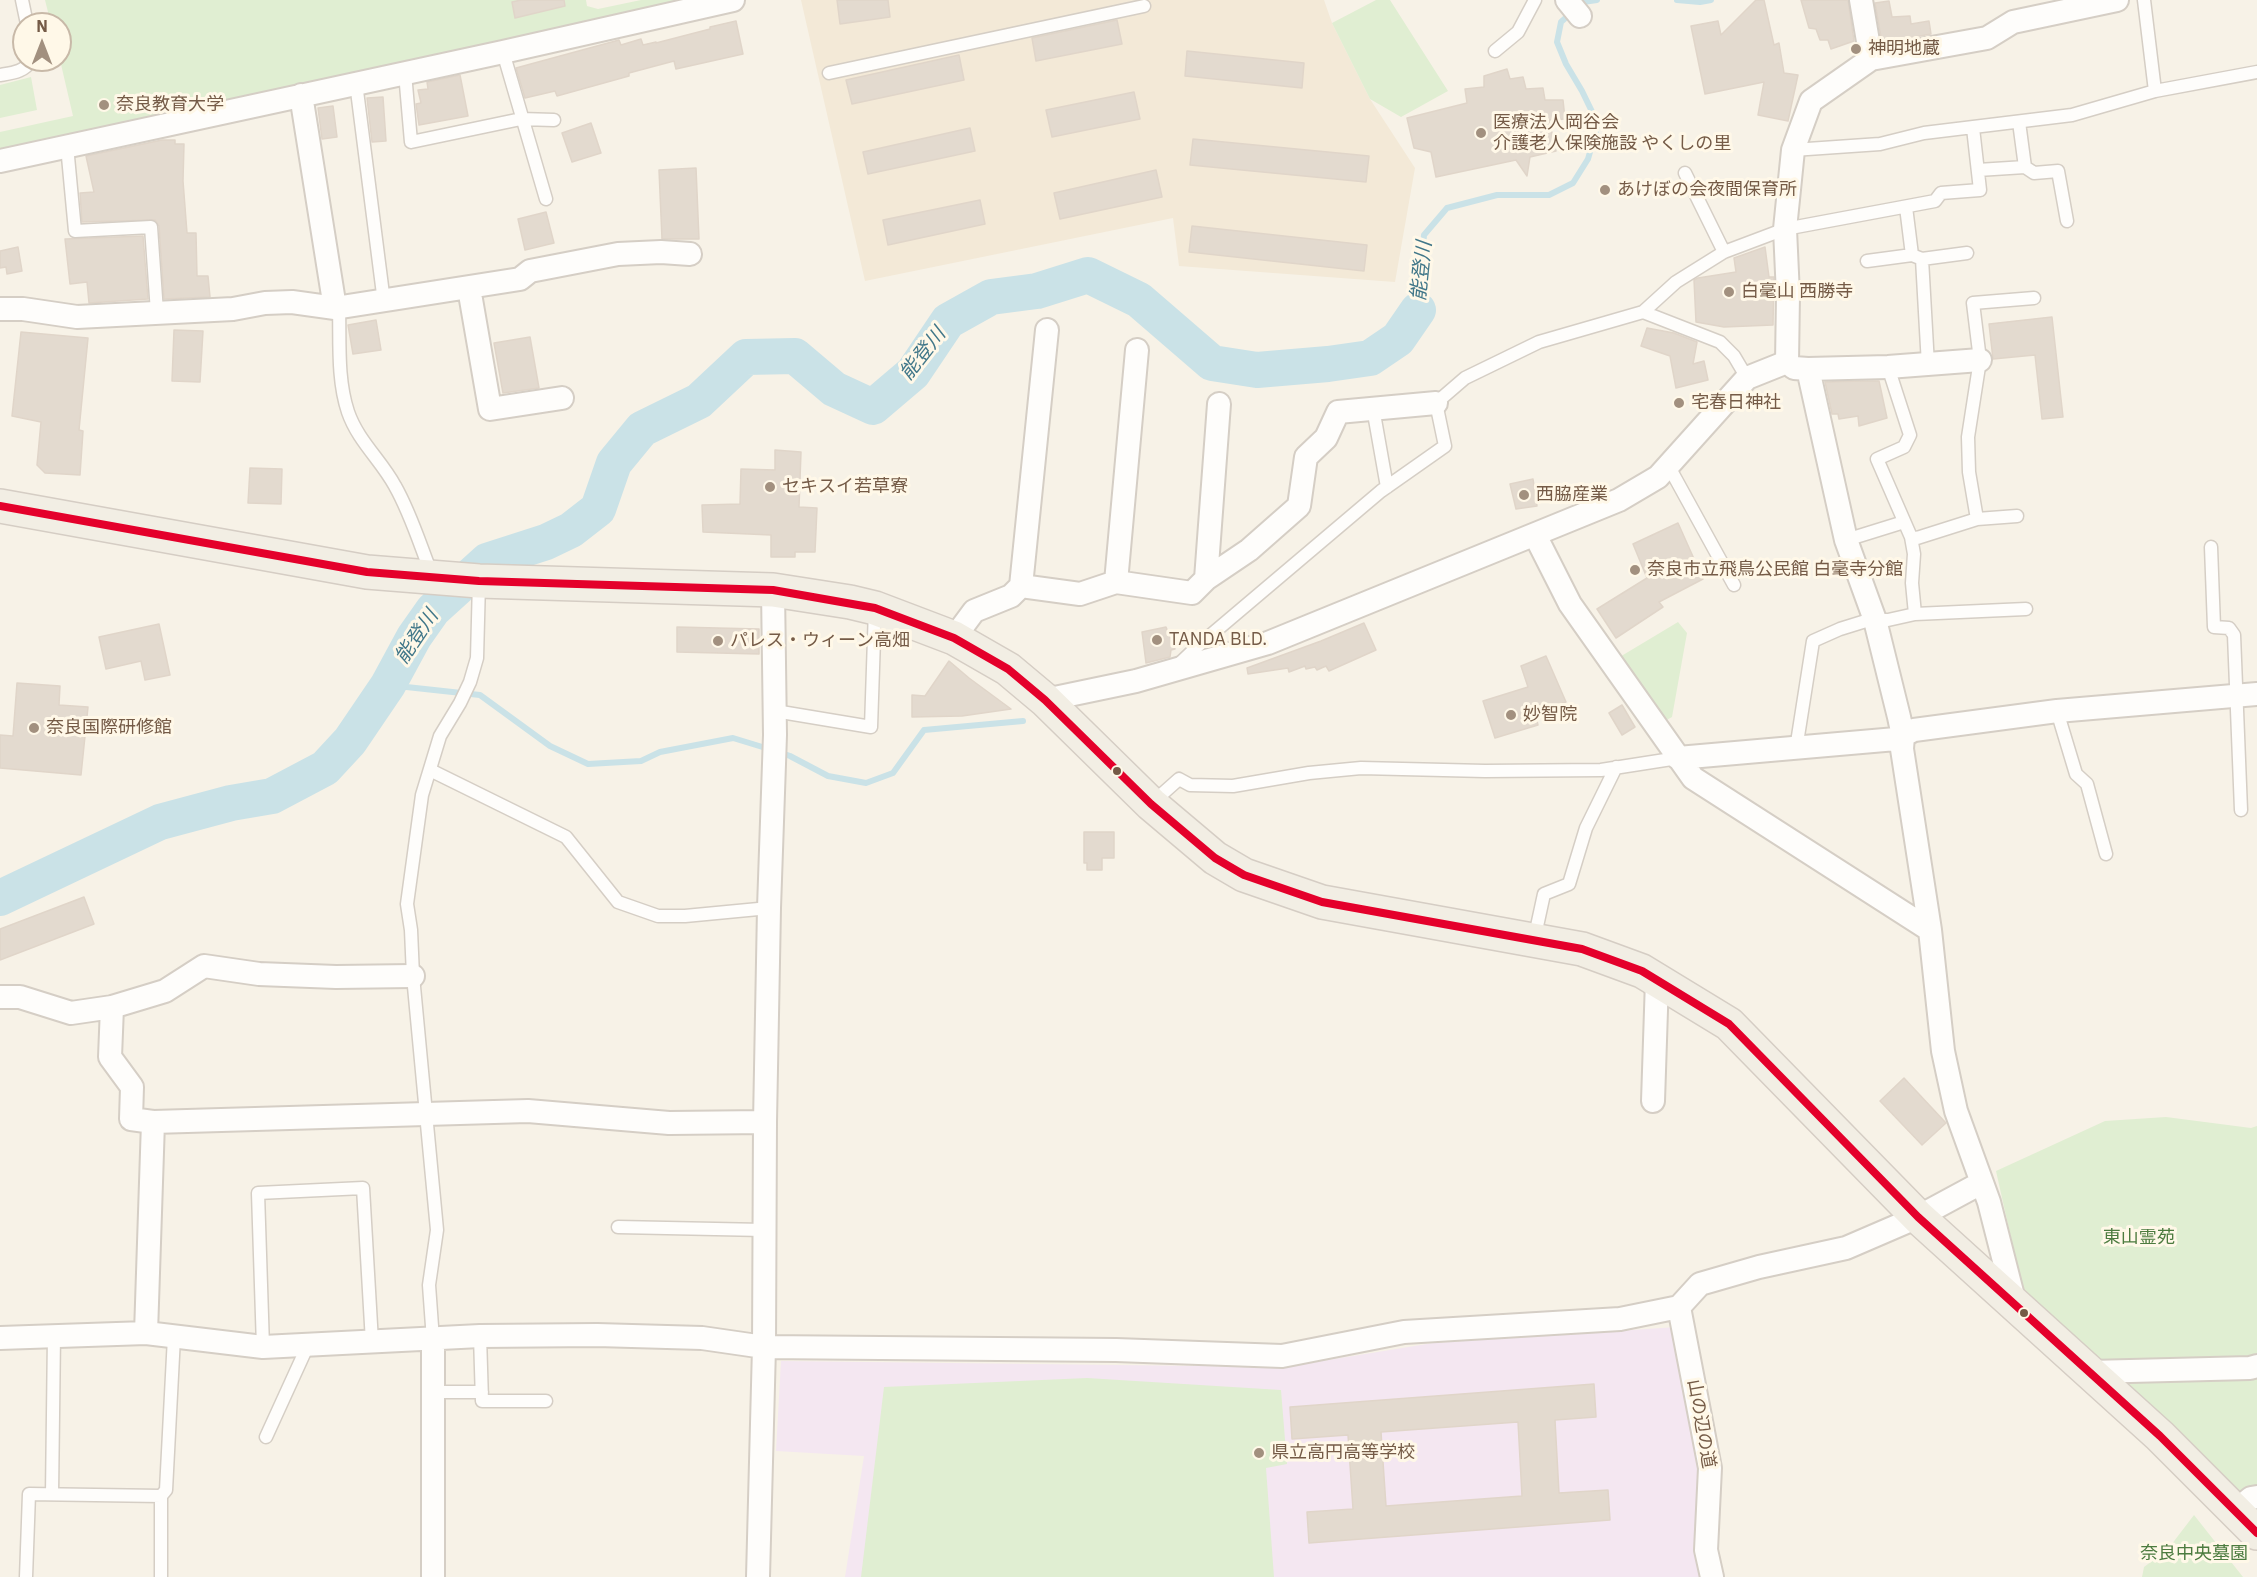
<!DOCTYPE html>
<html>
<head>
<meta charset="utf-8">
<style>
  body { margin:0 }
  #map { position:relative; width:2257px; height:1577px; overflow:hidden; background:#f7f2e7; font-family:"IBM Plex Sans",sans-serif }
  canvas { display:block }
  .north { position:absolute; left:12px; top:12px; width:60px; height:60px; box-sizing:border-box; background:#fff8e8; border:2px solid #c8b9a8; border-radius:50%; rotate:0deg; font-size:16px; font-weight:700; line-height:24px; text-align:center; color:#755b47 }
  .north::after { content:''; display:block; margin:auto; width:21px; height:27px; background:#a2907f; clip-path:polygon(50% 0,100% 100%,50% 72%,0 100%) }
</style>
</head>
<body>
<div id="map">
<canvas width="2257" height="1577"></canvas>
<div class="north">N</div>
</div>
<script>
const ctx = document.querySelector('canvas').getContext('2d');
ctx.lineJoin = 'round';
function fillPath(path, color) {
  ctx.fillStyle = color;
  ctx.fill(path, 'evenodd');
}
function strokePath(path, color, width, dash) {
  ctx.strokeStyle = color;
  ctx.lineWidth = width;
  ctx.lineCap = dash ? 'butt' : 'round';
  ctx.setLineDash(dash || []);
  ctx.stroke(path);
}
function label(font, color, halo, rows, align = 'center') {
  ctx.font = font + ' "IBM Plex Sans","Noto Sans JP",sans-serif';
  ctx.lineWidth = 6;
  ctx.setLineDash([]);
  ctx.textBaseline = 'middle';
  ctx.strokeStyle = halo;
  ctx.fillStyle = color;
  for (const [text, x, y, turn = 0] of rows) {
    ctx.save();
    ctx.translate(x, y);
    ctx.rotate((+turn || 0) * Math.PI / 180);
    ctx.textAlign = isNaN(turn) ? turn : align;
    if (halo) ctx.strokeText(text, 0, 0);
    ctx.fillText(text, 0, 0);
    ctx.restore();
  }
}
fillPath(new Path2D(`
  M801,0H1324L1332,23L1370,99L1415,168L1395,282L1179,266L1173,218L865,281Z`), '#f3e9d7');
fillPath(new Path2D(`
  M1677,1327L1704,1488L1706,1577H845L864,1456L776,1451L781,1361L1285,1367L1433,1343Z`), '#f4e7f1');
fillPath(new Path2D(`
  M45,0H586L587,6L598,9L641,0H698L0,150V132L73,116L60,60V24H51Z
  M1376,0H1390L1448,91L1401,117L1370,99L1332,23Z
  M31,77L37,110L0,118V85Z
  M1678,622L1687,633L1672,717L1663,722L1618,658Z
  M2166,1117L2251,1128L2257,1126V1489L2228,1493L2024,1296L1996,1171L2105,1121Z
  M1087,1378L1281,1390L1287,1464L1266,1468L1274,1577H861L884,1387Z
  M2194,1515L2243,1577H2142L2144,1567L2168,1549Z`), '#e0eed2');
strokePath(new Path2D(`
  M1677,0L1700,2L1711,0
  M1578,6L1583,2L1597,0
  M1418,310L1424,235L1447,208L1497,195H1549L1573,183L1588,159L1598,124L1582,91L1566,64L1557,42L1561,22L1571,13
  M388,685L480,695L550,746L588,764L641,761L660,752L733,738L769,749
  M779,752L790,756L828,776L866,783L893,773L924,730L1023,721`), '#cae2e7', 6);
strokePath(new Path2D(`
  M0,898L160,822L231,803L272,796L325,768L350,741L388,685L414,637L433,610L487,561L546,542L571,530L598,509L614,463L642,429L699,401L746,357L795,356L834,389L873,407L913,373L948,321L991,297L1037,291L1088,275L1139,300L1212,363L1257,370L1328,364L1370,358L1398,339L1418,310`), '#cae2e7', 36);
const building = new Path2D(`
  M521,0H564L565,6L515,18L512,2Z
  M837,0H888L890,17L840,24Z
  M1756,0H1764L1774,45L1779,43L1784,73L1798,75L1788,121L1758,115L1764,82L1705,94L1691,26L1718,21L1721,35Z
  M1801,0H1848L1854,41L1831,49L1828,40H1820L1816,29L1809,28Z
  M1889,1L1892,17L1910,16L1911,24L1929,21L1931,34L1882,43L1875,3Z
  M1117,20L1122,44L1036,61L1032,38Z
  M736,21L743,54L676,69L674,61L629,73V76L557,96L555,91L525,98L516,68L619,40L621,45L641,39L643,45L656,42V43L710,29V27Z
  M1187,51L1304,63L1302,88L1185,76Z
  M959,55L964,80L852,104L846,80Z
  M1507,69L1510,79L1523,77L1526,89L1543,88L1545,100H1563L1565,119L1549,120L1556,151L1530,157L1527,176L1516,160L1436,177L1431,152L1414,148L1407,118L1467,103L1465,89L1484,87V76Z
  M460,75L468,116L419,125L416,104L421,103L418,90L428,89L427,82Z
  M1134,92L1140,119L1052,137L1046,110Z
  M383,97L386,141L372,142L367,98Z
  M333,106L337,137L322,139L318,108Z
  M591,123L601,153L572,162L562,133Z
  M970,128L975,151L868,174L863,152Z
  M1193,139L1369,156L1366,182L1190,165Z
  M162,140H175V144H184L183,181L187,233H196L197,276H208L210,297L164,299L159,226L155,220L82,222L80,193L94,192L86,156Z
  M696,168L699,239H662L659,170Z
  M1156,170L1162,197L1060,219L1054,193Z
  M980,200L985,224L888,245L883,220Z
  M546,212L554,243L525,250L518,219Z
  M1192,226L1367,245L1364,271L1189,252Z
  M143,236L148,299L89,303L87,282L70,284L65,239Z
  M18,247L22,271L7,274L6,267L0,268V251Z
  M1765,247L1769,277H1774L1773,325L1724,327L1696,322L1694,280L1698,278L1736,272L1734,258Z
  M2052,317L2063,417L2042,419L2035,355L1993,359L1989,324Z
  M376,320L381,350L353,354L348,325Z
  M1647,328L1674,333L1697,342L1693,364L1704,361L1708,380L1676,388L1670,356L1641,346Z
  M174,330L203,331L200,382L172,381Z
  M21,332L88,338L79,430L83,431L80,475L45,473L37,465L41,422L12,416Z
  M530,337L539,388L503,393L494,343Z
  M1861,381H1879L1887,418L1859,426L1858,416L1839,419L1838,414H1832L1825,382Z
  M775,450L801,452L799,507L817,508L815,552H795V557H771V535L703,532L702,505L740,504L741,469L775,470Z
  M250,468L282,469L281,504L248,503Z
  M1533,479L1537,506L1516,509L1510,484Z
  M1678,523L1703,579L1659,602L1663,607L1616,638L1597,609L1647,578L1633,544Z
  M1364,623L1376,650L1329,671L1326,666L1317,670L1315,667L1306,669L1305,666L1289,672L1288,668L1248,674L1247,668L1321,641Z
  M159,624L170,675L145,680L141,661L106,669L99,637Z
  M677,627L759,629V654L677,652Z
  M1166,627L1175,649L1171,650L1170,657L1146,663L1142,632Z
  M1546,656L1566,702L1535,713L1538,725L1495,738L1483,701L1528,687L1521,666Z
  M949,661L969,678L1011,709L962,716L912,717V695L925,696Z
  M17,683L60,686L59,705L88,707L81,775L0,768V735L13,736Z
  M1622,705L1635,727L1622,735L1609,713Z
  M1084,832H1114V858H1102V870H1087V863H1084Z
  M84,897L94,924L0,960V929Z
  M1904,1078L1946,1123L1922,1145L1880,1101Z
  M1594,1384L1596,1417L1555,1420L1559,1493L1608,1490L1610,1520L1309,1543L1307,1512L1353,1509L1348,1435L1292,1439L1290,1407ZM1518,1422L1522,1496L1386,1506L1381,1432Z`);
fillPath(building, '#e3dacf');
strokePath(building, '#e0d5c9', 1.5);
const service = new Path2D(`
  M22,0L27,24
  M2144,0L2155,91
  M1495,51L1518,32L1535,0
  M503,52L546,199
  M405,73L411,142L521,119L554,120
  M829,73L1144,6
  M0,75C12,73 25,72 31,60
  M356,83L384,302
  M2019,122L2025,167
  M67,146L75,231L151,227L157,312
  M1793,150L1880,144L1924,133L2072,115L2155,91L2257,72
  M1978,170L2025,167L2034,173L2058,171L2067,221
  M1685,173L1724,252
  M1906,207L1912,255L1922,259L1928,365
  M1922,259L1967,253
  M1867,261L1912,255
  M339,307C340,342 337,379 348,412C358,441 381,460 395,486C411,514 420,545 432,575
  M1643,312L1720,342L1734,356L1747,378
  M1888,367L1910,435L1904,447L1877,459L1911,537L1914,554L1912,583L1915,614
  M1373,408L1387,487
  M1668,465L1734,585
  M1977,519L1969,472L1968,437L1980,360L1973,303L2034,298
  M1911,537L1917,538L1977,519L2017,516
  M1846,540L1904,522
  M2211,547L2214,627L2229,628L2234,635L2241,810
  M1179,664L1199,645L1381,491L1445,446L1436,403L1465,378L1539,342L1643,312L1676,282L1724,252L1785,229L1935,201L1941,193L1980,190L1973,128
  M775,711L871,727L875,609
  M2057,711L2076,774L2087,784L2106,854
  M1796,749L1813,641L1840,629L1869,620H1888L1915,614L2026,609
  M430,770L566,837L618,902L658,916H685L769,908
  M1152,803L1179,779L1190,785L1233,786L1309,773L1361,768L1485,771L1601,770L1678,758
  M1534,940L1544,894L1569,884L1586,828L1616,767
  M618,1227L764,1230
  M480,1336L482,1401H546
  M433,1340L429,1285L437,1230L413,976L411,930L407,904L422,795L440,736L460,703L470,682L477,658L479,582
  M263,1347L258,1193L363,1188L372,1342
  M433,1392H482
  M266,1437L308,1345
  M52,1494L54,1335
  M26,1577L29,1494L161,1496
  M161,1577V1496L166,1490L174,1337`);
const minor = new Path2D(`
  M1567,0L1580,16
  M1861,0L1871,59L1811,101L1793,150L1785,229L1788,295L1787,362L1794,368L1808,369L1888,367L1980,360
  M1871,59L1987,38L2013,22L2117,0
  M301,95L335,308
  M0,161L503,52L733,0
  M469,288L490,409L562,398
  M0,309H23L77,317L233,309L265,303L292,302L335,308L520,279L530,271L618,254L661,252L690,254
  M1808,369L1846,540L1875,620L1899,717L1903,736L1902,749L1930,930L1943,1051L1956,1111L1989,1202L2015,1304
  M1535,535L1570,604L1693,778L1930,930
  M1206,579L1249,550L1299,506L1306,457L1326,438L1338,412L1436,403
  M1116,582L1192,593L1206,579L1219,404
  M1021,586L1080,594L1116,582L1137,350
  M954,638L974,611L1011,596L1021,586L1047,330
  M1045,700L1136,681L1268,643L1619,500L1658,477L1747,378L1787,362
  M1678,758L1896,739L1914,730L2057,711L2257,694
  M0,997H20L71,1013L112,1007L165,991L204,966L259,974L336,977L413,976
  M112,1007L110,1057L132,1087L131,1119L153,1122L528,1111L669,1123L765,1122
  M1653,1101L1657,980
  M1679,1307L1710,1468L1706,1550L1712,1577
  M146,1333L153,1122
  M0,1338L146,1333L263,1347L480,1336L597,1335L702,1338L764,1347L1116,1350L1282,1356L1404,1332L1620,1319L1679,1307L1700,1284L1759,1267L1846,1248L1918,1217L1981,1183
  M433,1340V1577
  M2090,1372L2250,1368L2257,1366
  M2235,1511L2251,1498L2257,1497
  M758,1577L764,1347L765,1122L769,908L775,735L773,590`);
const primary = new Path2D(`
  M0,506L367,572L479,581L773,590L850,602L875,608L954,638L1008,669L1045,700L1151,804L1215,858L1244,875L1322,902L1582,949L1642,971L1729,1024L1918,1217L2160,1436L2257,1533`);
strokePath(service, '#d5cec5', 15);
strokePath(minor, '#d5cec5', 26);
strokePath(primary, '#d5cdc4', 36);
strokePath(service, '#fefdfb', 12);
strokePath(minor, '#fefdfb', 22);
strokePath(primary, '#f2eee4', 33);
strokePath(new Path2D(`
  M0,506L367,572L479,581L773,590L875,608L954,638L1008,669L1045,700L1151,804L1215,858L1244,875L1322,902L1582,949L1642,971L1729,1024L1918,1217L2160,1436L2257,1533`), '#e4002b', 8);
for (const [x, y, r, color] of [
  [1856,49,6,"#a2907f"],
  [104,105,6,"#a2907f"],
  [1481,133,6,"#a2907f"],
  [1605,190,6,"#a2907f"],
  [1729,292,6,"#a2907f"],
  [1679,403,6,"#a2907f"],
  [770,487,6,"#a2907f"],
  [1524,495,6,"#a2907f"],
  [1635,570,6,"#a2907f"],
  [1157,640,6,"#a2907f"],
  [718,641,6,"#a2907f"],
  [1511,715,6,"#a2907f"],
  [34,728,6,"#a2907f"],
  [1117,771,5,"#755b47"],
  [2024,1313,5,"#755b47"],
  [1259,1453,6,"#a2907f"]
]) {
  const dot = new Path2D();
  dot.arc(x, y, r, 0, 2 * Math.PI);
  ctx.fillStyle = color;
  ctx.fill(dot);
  strokePath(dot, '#fff8e8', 2);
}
label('18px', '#755b47', '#fff8e8', [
  ["神明地蔵",1868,49],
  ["奈良教育大学",116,105],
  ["医療法人岡谷会",1493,123],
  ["介護老人保険施設 やくしの里",1493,144],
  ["あけぼの会夜間保育所",1617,190],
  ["白毫山 西勝寺",1741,292],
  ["宅春日神社",1691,403],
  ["セキスイ若草寮",782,487],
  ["西脇産業",1536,495],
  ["奈良市立飛鳥公民館 白毫寺分館",1647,570],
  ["TANDA BLD.",1169,640],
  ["パレス・ウィーン高畑",730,641],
  ["妙智院",1523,715],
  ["奈良国際研修館",46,728],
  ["県立高円高等学校",1271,1453]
], 'left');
label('18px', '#4c7b3f', '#fff8e8', [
  ["東山霊苑",2139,1238],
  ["奈良中央墓園",2194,1554]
]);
label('18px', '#755b47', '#fff8e8', [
  ["山の辺の道",1701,1424,80]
]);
label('italic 20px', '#417789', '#fff8e8', [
  ["能登川",1422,271,-84],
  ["能登川",923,354,-52],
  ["能登川",417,637,-56]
]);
</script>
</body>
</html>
